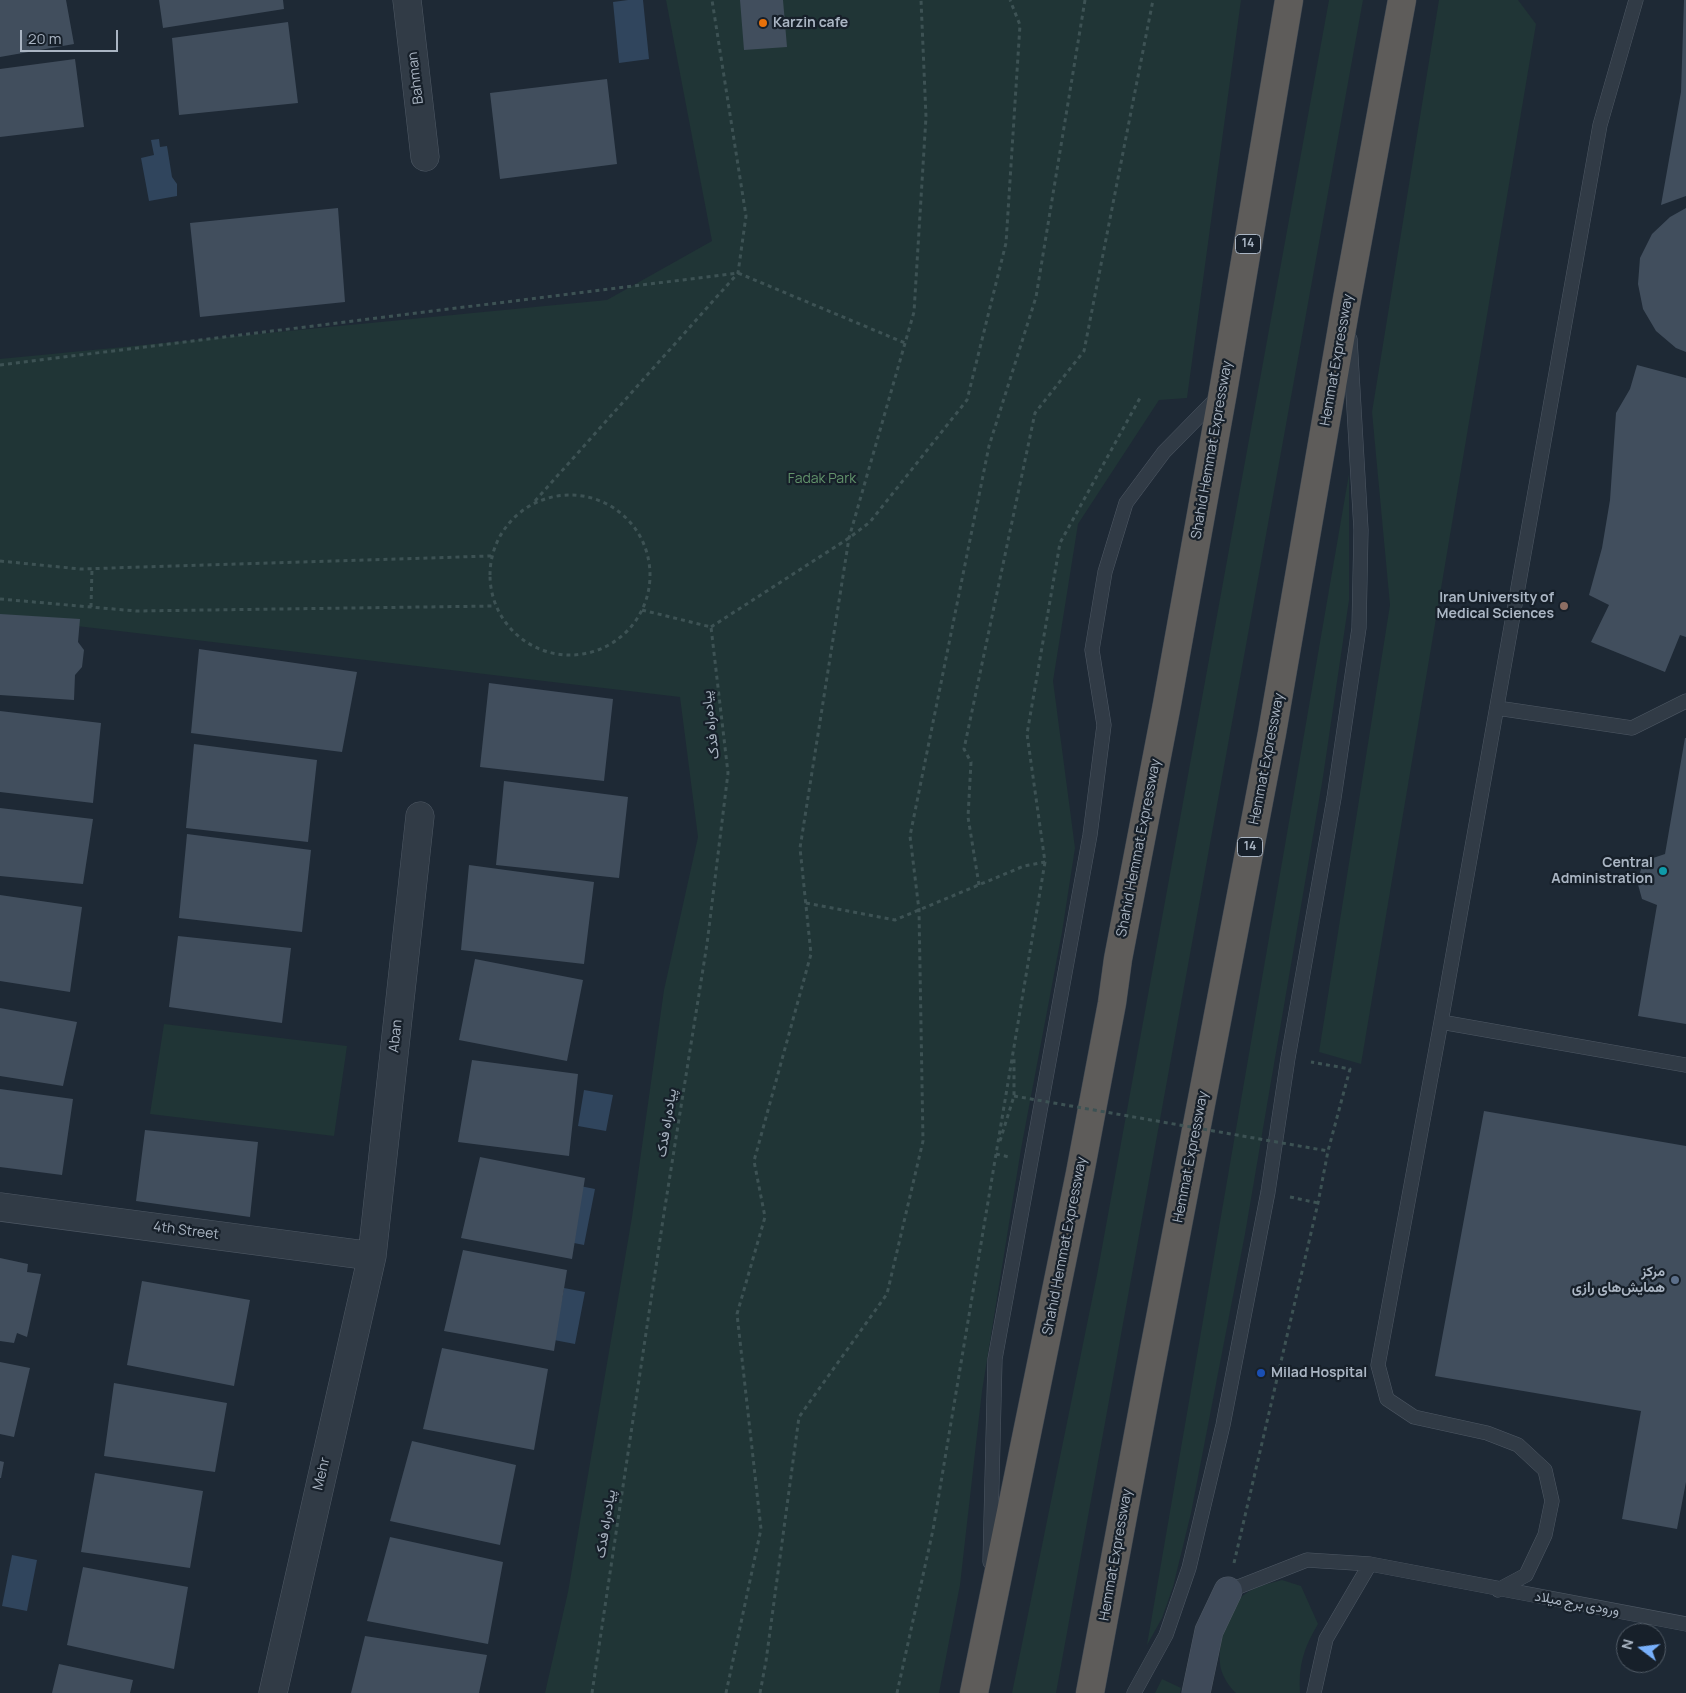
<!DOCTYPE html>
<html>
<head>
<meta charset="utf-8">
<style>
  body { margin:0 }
  #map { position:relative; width:1686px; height:1693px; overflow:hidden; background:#1e2935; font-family:Manrope,sans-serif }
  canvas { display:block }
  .north { position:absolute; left:1616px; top:1623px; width:50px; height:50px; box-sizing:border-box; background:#17202a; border:1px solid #525c67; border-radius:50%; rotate:285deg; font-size:14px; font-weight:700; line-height:20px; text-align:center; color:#aab5c3 }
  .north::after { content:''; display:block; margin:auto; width:18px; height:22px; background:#78b0fb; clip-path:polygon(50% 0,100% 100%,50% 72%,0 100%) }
  .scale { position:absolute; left:20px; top:30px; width:98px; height:22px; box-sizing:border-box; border:2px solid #aab5c3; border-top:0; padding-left:6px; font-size:15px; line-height:18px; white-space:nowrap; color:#aab5c3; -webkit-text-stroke:4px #17202a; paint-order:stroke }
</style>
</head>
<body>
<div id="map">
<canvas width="1686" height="1693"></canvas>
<div class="north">N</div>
<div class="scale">20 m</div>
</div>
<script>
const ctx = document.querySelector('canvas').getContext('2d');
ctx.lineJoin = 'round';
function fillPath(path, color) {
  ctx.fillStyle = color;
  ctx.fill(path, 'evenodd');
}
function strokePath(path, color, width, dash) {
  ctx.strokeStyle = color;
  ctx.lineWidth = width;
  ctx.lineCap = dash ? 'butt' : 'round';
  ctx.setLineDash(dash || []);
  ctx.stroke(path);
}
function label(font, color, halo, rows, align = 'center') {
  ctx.font = font + ' Manrope,Vazirmatn,sans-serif';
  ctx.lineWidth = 4.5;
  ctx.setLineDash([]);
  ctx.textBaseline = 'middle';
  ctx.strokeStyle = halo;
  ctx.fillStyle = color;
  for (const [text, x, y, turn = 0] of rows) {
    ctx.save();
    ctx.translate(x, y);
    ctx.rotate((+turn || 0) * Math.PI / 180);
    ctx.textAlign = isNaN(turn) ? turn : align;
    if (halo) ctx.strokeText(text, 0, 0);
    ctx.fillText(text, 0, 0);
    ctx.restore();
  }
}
fillPath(new Path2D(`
  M666,0H1241L1187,398L1159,400L1078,524L1053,681L1075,848L1062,932L1021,1149L982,1391L960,1585L939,1693H545L568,1592L632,1217L664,990L698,837L680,697L0,617V359L607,300L712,241Z
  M1329,0H1363L1056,1693H1012L1097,1275Z
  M1439,0H1518L1536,24L1361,1064L1319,1052L1390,605L1372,412Z
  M1349,474V600L1323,777L1245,1234L1191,1513L1173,1587L1162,1618L1147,1645Z
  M164,1024L347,1046L334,1136L150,1114Z
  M1282,1580L1301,1586L1318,1624C1304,1647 1298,1666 1300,1693H1236C1229,1687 1220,1673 1220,1663C1218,1645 1227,1611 1240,1598C1252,1587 1267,1584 1282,1580Z
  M1162,1679L1181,1688L1180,1693H1155Z`), '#203536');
fillPath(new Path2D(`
  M628,0H643L649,59L619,63L613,2Z
  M159,139L160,147L167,146L172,177L177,184V196L149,201L141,158L154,155L151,140Z
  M584,1090L613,1095L606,1131L578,1126Z
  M570,1184L595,1189L584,1245L559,1240Z
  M564,1288L585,1292L575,1344L554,1340Z
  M12,1555L37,1560L27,1611L2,1606Z`), '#30455d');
fillPath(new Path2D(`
  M0,0H66L74,44L0,57Z
  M159,0H283L284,9L163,28Z
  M740,0H783L787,47L744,50Z
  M1684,0H1686V196L1661,205L1681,92Z
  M288,22L298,103L179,115L172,38Z
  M75,59L84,127L0,137V69Z
  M607,79L617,164L500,179L490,93Z
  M338,208L345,302L200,317L190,223Z
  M1686,208V352L1676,348L1656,331L1643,309L1638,284L1640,258L1652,234L1670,217Z
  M1637,365L1686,378V637L1680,635L1665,672L1591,642L1609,605L1589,595L1602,548L1610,500L1616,413L1630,389Z
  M0,614L80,619L78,642L84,650L82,667L75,675L74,700L0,695Z
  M199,649L357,672L342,752L191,733Z
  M489,683L613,699L604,781L480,767Z
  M0,711L101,723L93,803L0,792Z
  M1685,738H1686V1024L1638,1016L1657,905L1642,899L1637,881L1644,861L1665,854Z
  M194,744L317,760L308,842L186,828Z
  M504,781L628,797L619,878L496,865Z
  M0,808L93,819L83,884L0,876Z
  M187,834L311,850L302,932L179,918Z
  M469,865L594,882L584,964L461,950Z
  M0,895L82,907L70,992L0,981Z
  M178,936L291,948L282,1023L169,1007Z
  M475,959L583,980L567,1061L459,1040Z
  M0,1008L77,1022L63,1086L0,1076Z
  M472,1060L578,1074L569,1156L458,1142Z
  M0,1089L73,1099L62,1175L0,1167Z
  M1484,1111L1686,1146V1482L1677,1529L1622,1519L1641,1411L1435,1376Z
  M145,1130L258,1142L250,1217L136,1201Z
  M480,1157L585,1178L572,1259L461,1238Z
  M463,1250L567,1270L554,1351L444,1331Z
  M0,1258L28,1264L27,1272L41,1274L27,1337L17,1333L14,1343L0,1341Z
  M142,1281L250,1300L234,1386L127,1365Z
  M442,1348L548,1369L534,1450L423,1429Z
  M0,1362L30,1368L14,1437L0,1434Z
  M114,1383L227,1403L215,1472L104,1456Z
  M412,1441L516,1465L500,1545L390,1521Z
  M0,1461L4,1462L1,1478H0Z
  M95,1473L203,1491L190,1568L81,1552Z
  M390,1537L503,1562L488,1644L367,1621Z
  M83,1567L188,1587L174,1669L67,1645Z
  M365,1636L487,1655L479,1693H351Z
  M59,1664L133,1680L130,1693H52Z`), '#414e5d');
const service = new Path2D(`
  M1497,708L1632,728L1686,701
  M1441,1022L1686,1065
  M990,1562L995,1359L1090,835L1104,725L1092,650L1105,572L1126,503L1164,452L1219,396
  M1498,1590L1526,1575L1545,1535L1552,1501L1545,1470L1518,1445L1487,1433L1414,1417L1387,1399L1378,1365L1441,1022L1600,125L1636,0
  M1228,1591L1307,1560L1370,1564L1686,1624
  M1134,1693L1166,1635L1189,1568L1223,1425L1268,1192L1288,1058L1334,798L1359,628L1361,530L1350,339
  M1314,1693L1326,1639L1370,1564`);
const minor = new Path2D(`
  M407,0L425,157
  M0,1207L372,1256
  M273,1693L372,1256L420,816`);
const secondary = new Path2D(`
  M1196,1693L1209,1631L1228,1591`);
const trunk = new Path2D(`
  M974,1693L1080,1173L1112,1003L1118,959L1167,704L1223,392L1289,0
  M1090,1693L1149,1376L1272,733L1347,299L1402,0`);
strokePath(service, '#4e5864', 15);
strokePath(minor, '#4e5864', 29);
strokePath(secondary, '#4e5864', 29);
strokePath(trunk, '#3c4550', 29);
strokePath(new Path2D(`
  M0,365L738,273L905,343
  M490 575a80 80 0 1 1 160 0a80 80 0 1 1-160 0Z
  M535,501L738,273L746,216L712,0
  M0,561L80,569L491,556
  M0,599L136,611L495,606
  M91,607L92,568
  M711,627L849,538L870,522L967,400L1006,243L1020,25L1010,0
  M979,885L968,817L971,762L964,749L1035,413L1084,351L1153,0
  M806,903L895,920L1024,866L1045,862L1027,734L1060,543L1141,396
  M1000,1141L1014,1096V1059
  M996,1154L1009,1157
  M1290,1197L1318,1203
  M1234,1563L1318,1203L1328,1151L1350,1069L1311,1062
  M592,1693L664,1213L707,944L728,773L711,627L642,610
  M726,1693L761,1529L737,1314L765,1217L754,1161L811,954L800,848L849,538L914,312L926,117L921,0
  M760,1693L766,1661L799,1417L887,1294L923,1141L919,910L910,836L989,446L1036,297L1085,0
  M897,1693L933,1530L1045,862`), '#3d5254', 3, [4, 4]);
strokePath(service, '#313b46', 14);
strokePath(minor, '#313b46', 28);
strokePath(secondary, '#3f4a59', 28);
strokePath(trunk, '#5e5c5a', 28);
strokePath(new Path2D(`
  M1014,1096L1328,1151`), '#3d5254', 3, [4, 4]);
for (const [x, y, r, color] of [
  [763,23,5,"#e8710a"],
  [1564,606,5,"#8d6e63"],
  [1663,871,5,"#0f9aa8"],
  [1675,1280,5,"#5c6f8a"],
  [1261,1373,5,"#1a4fb4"]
]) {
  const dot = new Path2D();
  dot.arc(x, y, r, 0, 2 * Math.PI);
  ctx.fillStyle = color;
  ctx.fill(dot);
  strokePath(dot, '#17202a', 2);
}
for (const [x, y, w] of [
  [1248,244,25],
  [1250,847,25]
]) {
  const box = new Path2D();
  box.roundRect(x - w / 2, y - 9.5, w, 19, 4);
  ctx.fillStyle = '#17202a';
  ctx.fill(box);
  strokePath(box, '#aab5c3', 1);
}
label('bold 12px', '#aab5c3', null, [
  ["14",1248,244],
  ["14",1250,847]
]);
label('bold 14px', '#aab5c3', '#17202a', [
  ["Karzin cafe",773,23,"left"],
  ["Iran University of",1554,598],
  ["Medical Sciences",1554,614],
  ["Central",1653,863],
  ["Administration",1653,879],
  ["مرکز",1665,1272],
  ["همایش‌های رازی",1665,1288],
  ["Milad Hospital",1271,1373,"left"]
], 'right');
label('14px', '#aab5c3', '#17202a', [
  ["Bahman",416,78,-97],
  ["Hemmat Expressway",1337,360,-80],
  ["Shahid Hemmat Expressway",1212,450,-80],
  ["پیاده‌راه فدک",711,725,-97],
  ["Hemmat Expressway",1267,759,-79],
  ["Shahid Hemmat Expressway",1139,848,-79],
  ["Aban",396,1036,-84],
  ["پیاده‌راه فدک",667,1123,-81],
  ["Hemmat Expressway",1191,1157,-79],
  ["4th Street",186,1231,7],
  ["Shahid Hemmat Expressway",1065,1246,-79],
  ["Mehr",322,1474,-77],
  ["پیاده‌راه فدک",606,1524,-81],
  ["Hemmat Expressway",1116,1555,-80],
  ["ورودی برج میلاد",1577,1604,10]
]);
label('14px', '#62936b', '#17202a', [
  ["Fadak Park",822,479]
]);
</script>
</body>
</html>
